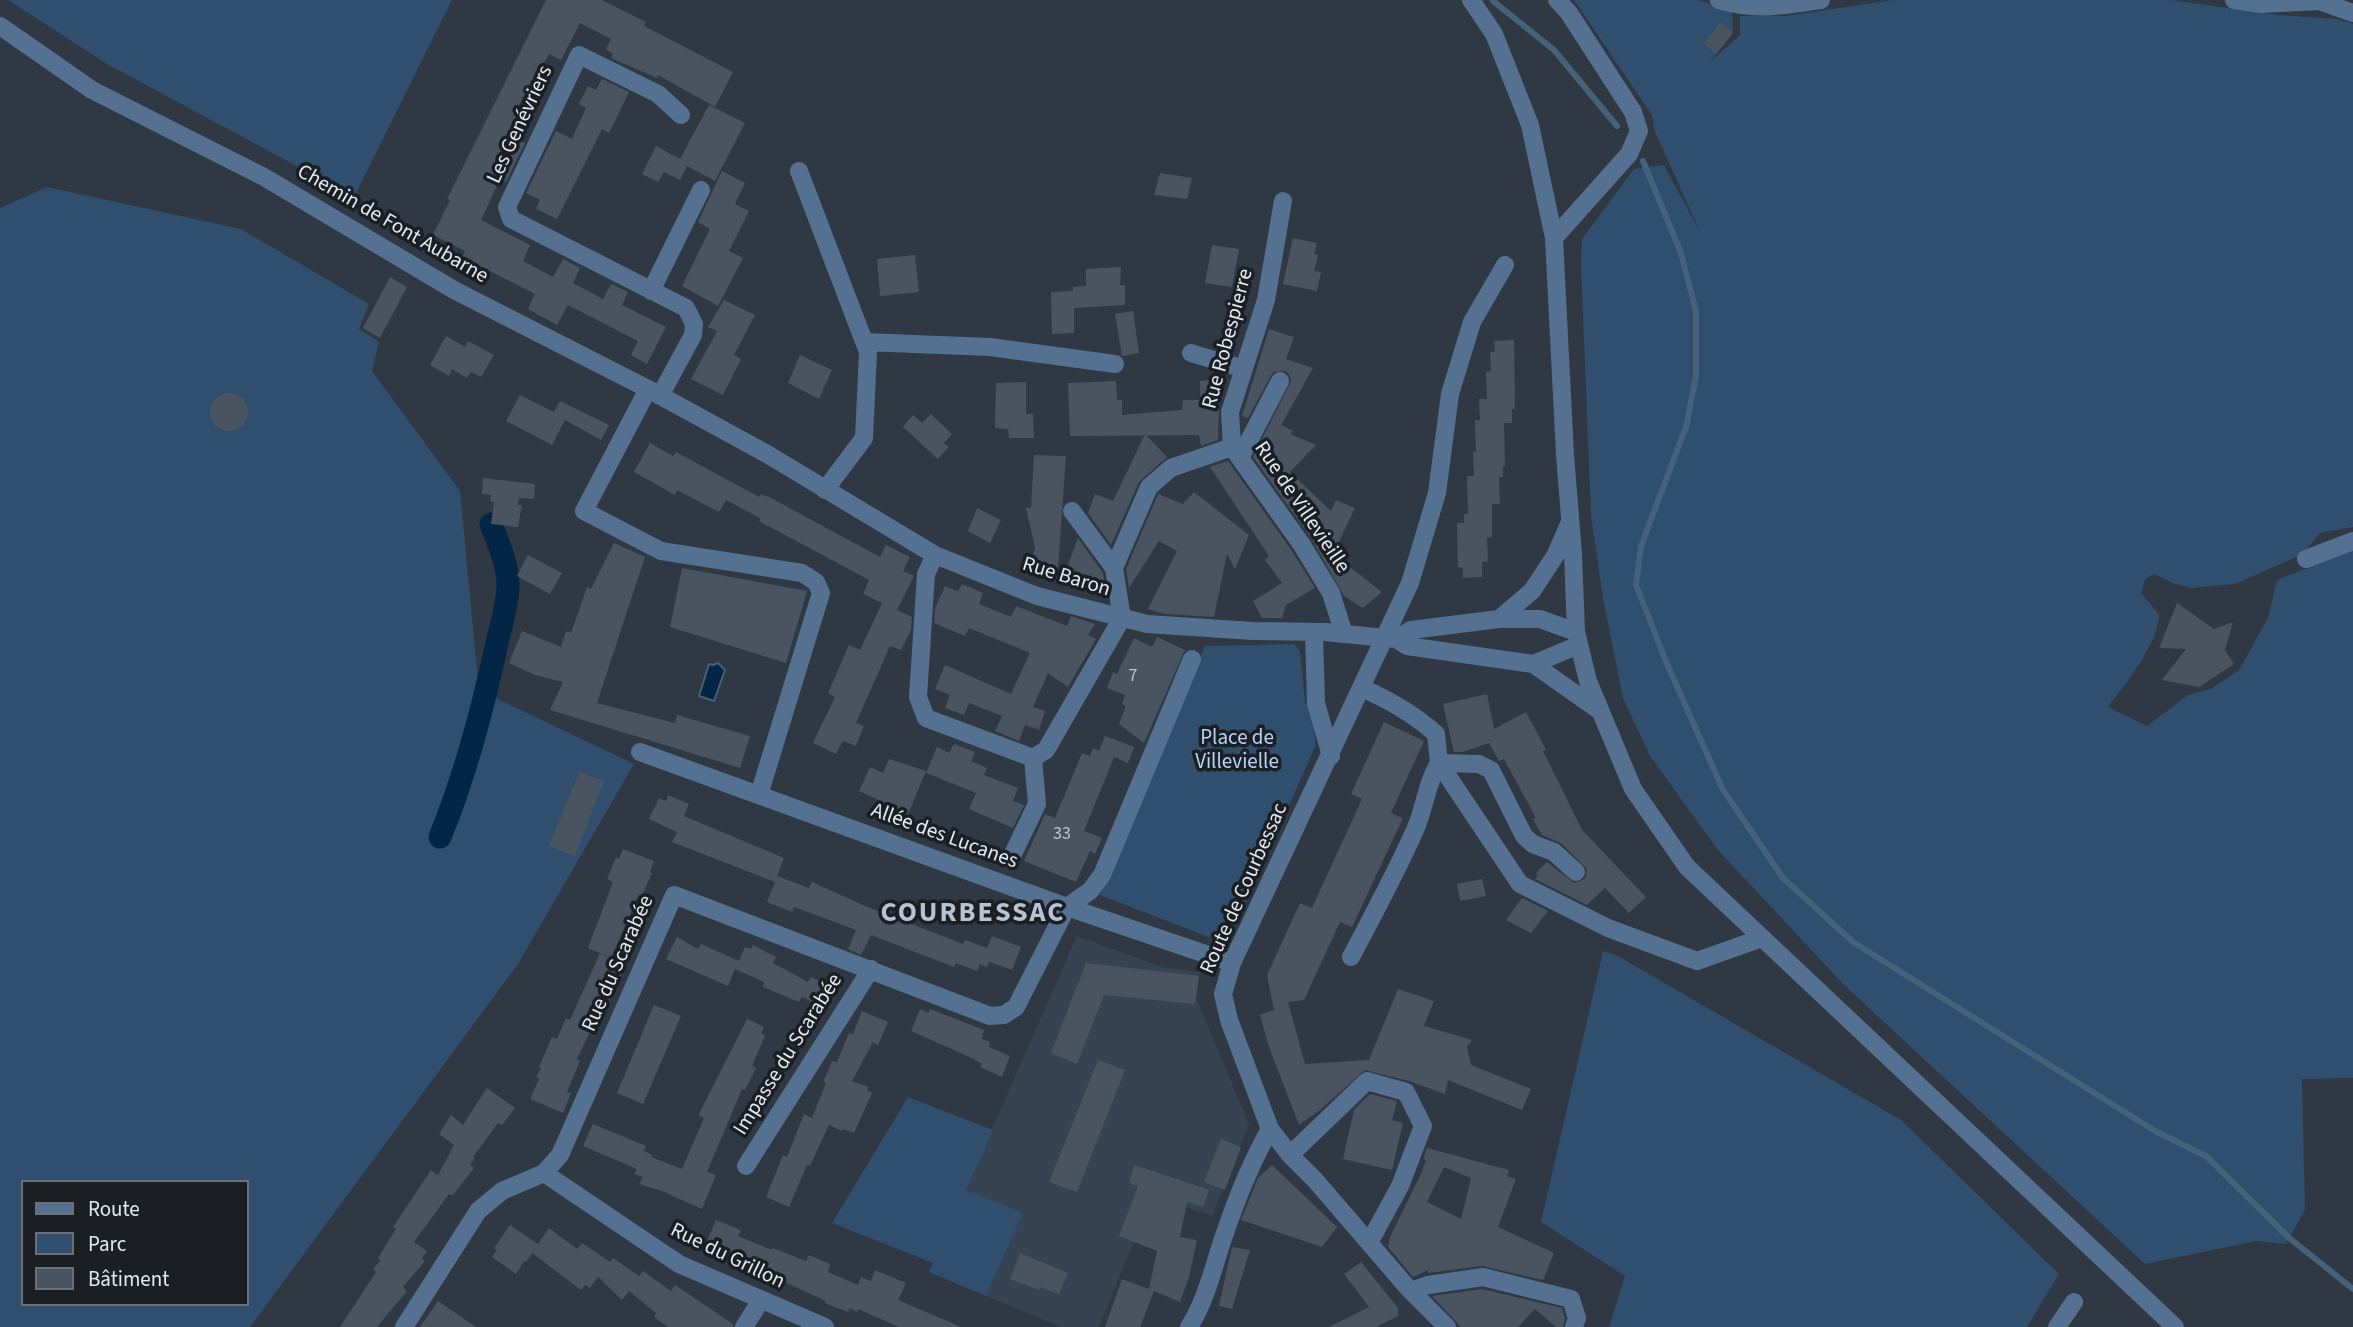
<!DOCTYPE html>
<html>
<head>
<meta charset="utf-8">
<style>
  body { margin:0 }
  #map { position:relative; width:2353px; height:1327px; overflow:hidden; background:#2f3843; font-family:"Source Sans 3",sans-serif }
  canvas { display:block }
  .legend { position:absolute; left:21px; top:1180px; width:228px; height:126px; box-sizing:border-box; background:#1b1f24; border:2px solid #6b7076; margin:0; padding:9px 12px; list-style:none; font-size:21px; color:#e4eaf1 }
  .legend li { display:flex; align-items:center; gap:14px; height:35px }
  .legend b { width:35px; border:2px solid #6b7076 }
</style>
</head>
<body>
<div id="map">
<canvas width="2353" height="1327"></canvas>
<ul class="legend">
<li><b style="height:9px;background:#557191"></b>Route</li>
<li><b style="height:19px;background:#304e6e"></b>Parc</li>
<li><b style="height:19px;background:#4a5460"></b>Bâtiment</li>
</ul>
</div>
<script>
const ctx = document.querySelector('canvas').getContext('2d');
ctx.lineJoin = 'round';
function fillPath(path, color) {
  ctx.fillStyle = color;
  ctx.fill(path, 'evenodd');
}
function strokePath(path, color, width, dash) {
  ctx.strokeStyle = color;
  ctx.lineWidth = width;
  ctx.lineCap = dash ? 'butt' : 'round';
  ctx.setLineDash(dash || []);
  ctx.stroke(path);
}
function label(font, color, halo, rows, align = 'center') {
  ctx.font = font + ' "Source Sans 3",sans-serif';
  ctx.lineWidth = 7;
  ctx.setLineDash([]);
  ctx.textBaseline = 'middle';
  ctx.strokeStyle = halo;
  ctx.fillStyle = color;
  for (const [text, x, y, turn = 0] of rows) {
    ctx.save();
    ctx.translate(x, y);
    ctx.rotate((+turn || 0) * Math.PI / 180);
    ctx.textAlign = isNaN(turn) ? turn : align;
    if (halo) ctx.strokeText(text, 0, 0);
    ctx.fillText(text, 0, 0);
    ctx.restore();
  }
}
fillPath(new Path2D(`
  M1077,936L1162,967L1200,972L1196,998L1249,1124L1212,1216L1152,1196L1099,1327H1061L929,1272Z`), '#354353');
fillPath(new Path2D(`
  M8,0H452L354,197L107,64Z
  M1574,0H1698L1732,10L1733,33L1710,62L1740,35V16H1785L1893,0H2171L2278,15L2338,19L2353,24V527L2320,533L2303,554L2235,584L2192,588L2175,584L2154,574L2145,579L2141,593L2159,614C2159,643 2126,683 2108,707L2147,726L2188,695L2211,689L2239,670L2268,618L2277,580L2353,550V1078L2302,1079L2305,1210L2286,1244L2256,1241L2145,1264L1844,985L1717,849L1650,756L1623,698L1603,598L1591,515L1581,264L1582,239L1634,169L1664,165L1701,234L1655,132L1652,115Z
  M47,187L241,229L369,304L359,329L379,342L372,371L460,491L479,690L634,764L518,964L250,1327H0V208ZM23,1182H247V1304H23Z
  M1294,644L1300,651L1305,703L1311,705L1316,745L1232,933L1225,938L1216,940L1100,895L1205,646Z
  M1603,951L1616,955L1901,1120L2059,1274L2027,1327H1609L1625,1276L1541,1222Z
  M908,1097L993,1130L966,1190L1023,1213L986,1296L929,1272L933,1263L832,1223Z`), '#304e6e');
const water = new Path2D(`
  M718,663L725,670L714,701L699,696L709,664L713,665Z`);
fillPath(water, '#032647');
strokePath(water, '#46617a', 2);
strokePath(new Path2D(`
  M1493,1L1554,50L1617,126
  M1643,161L1681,253L1696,311V376L1686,427L1641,546L1636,585L1667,664L1723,790L1783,878L1853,942L2155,1131L2206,1156L2288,1237L2353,1289`), '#46617a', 6);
strokePath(new Path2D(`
  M440,837C465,776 483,708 497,643C501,625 508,604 508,585C508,564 498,543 491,524`), '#032647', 23);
fillPath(new Path2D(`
  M546,0H602L646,22L644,26L733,72L715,107L658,75L657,78L611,58L613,54L606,49L611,39L580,23L561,60L549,54L535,81L532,79L514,115L517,117L508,135L525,143L506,182L500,179L481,220L530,245L523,261L553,277L563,259L580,268L573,283L603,299L611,284L628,292L622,305L666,327L647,364L631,355L638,341L568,305L557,325L528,309L535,294L462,257L465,251L433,235L450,200L447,199Z
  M1720,22L1733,33L1716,54L1704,43Z
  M602,79L629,92L609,133L602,129L557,219L536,209L540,200L526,193L556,131L572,139L586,108L579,104L588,86L596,90Z
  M709,105L745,123L715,181L687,166L680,180L664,172L658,182L642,174L656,146L680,159Z
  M722,171L745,183L735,204L749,211L729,251L743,258L718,306L682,286L710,229L698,222Z
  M1160,173L1192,178L1187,199L1154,195Z
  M1293,238L1317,243L1314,254L1318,255L1314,271L1321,272L1317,291L1283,284Z
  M1212,245L1239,249L1232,287L1205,283Z
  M915,255L919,292L880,296L877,259Z
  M1121,267L1120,285H1125V305L1074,308V333L1052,334L1051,292L1073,291V287L1086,286V269Z
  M390,277L407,287L380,338L363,328Z
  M724,300L755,315L734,355L741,359L723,395L691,379L717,331L708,327Z
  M1133,311L1139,353L1122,356L1115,314Z
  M1269,329L1294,337L1286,359L1313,368L1281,425L1293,431L1290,434L1316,445L1290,472L1331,511L1336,500L1355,508L1333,554L1382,592L1363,608L1344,596L1311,538L1253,457L1291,381L1289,374L1285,371L1273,372L1248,418L1242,416Z
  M446,336L465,347L468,341L494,355L481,377L471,372L467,378L452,369L449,376L430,365Z
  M1514,340L1515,409H1512V423H1504L1505,466H1503V477H1499L1500,504H1492V537L1487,538L1488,561L1482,562V577L1463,578V568L1458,567L1457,523H1464V514H1468L1467,476H1474L1473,451L1476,452L1475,420H1480L1479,399H1487L1486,372L1491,371L1490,352H1495L1494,341Z
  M800,355L832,370L819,399L788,383Z
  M1220,379L1218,440L1201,446L1199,435L1070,436L1068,383L1116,381L1117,400H1122V415L1182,410L1183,400H1200V381Z
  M1026,382V414H1033L1034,438H1009L1008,429L995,428L996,383Z
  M210 412a19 19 0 1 1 38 0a19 19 0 1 1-38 0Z
  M520,395L554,412L560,401L609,425L601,440L565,420L552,445L506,421Z
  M931,414L952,434L944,443L949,447L938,459L903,427L913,415L922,423Z
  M1145,434L1167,457L1139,482L1111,545L1088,513L1095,494L1113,501Z
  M650,443L673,456L676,452L759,497L761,494L771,498L880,557L886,545L910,557L903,571L914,576L897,610L912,617L911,630L901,650L890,646L856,723L864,726L856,746L843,741L836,754L813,743L835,697L828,693L849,645L860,650L882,603L863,594L869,580L759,521L760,518L726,500L719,512L677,490L675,495L634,472Z
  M1034,455L1066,456L1057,582L1026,573L1035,548L1026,508H1031Z
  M1228,461L1292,551L1315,588L1286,605L1282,618H1262L1253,601L1282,583L1265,560L1269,556L1210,467Z
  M483,478L535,484L534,499L519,498L518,505H522L518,527L491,524L494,502L490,501L491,495L482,494Z
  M1194,492L1249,535L1235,569L1227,554L1214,617L1165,614L1148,609L1177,551L1159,541L1129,588L1126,569L1158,494L1183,504Z
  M977,508L1001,520L990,543L968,531Z
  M1078,538L1103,573L1107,597L1061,584Z
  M614,543L645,557L597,703L675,723L677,715L750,736L740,768L550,710L563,682L535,675L509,663L522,631L561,647L566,631L571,633L587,587L591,589Z
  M528,555L562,573L550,594L517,576Z
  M682,568L807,591L786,663L670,627Z
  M962,584L983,593L979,604L1011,617L1016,606L1067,626L1071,616L1095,624L1088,635L1096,639L1068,687L1048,673L1033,707L1045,711L1039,730L1025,725L1019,741L995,731L1002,716L969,703L964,715L945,708L950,695L935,689L945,665L1011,694L1030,653L969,628L965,636L934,623L935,608L945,586L958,591Z
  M2177,603L2214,629L2233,622L2225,650L2234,664L2199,687L2162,680L2186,649L2159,648Z
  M1157,637L1185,650L1144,743L1119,724L1126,706L1122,704L1125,695L1107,688L1113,672L1117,674L1134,638L1152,647Z
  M1487,694L1494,729L1526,712L1546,750L1543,751L1582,830L1646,897L1629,913L1605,888L1587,905L1535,879L1538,875L1536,873L1547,862L1574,883L1585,879L1587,869L1561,843L1542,835L1533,819L1536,818L1504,759L1499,761L1489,743L1462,752H1454L1443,704Z
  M1384,722L1424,741L1391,813L1403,818L1352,927L1340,922L1304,1000L1288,1002L1305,1064L1369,1060L1398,989L1434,1001L1424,1026L1472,1040L1467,1047L1471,1065L1531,1089L1522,1110L1448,1080L1445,1094L1409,1081L1365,1070L1320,1110L1299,1125L1269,1047L1260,1015L1274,1010L1267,975L1300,903L1312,908L1362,799L1351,794Z
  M1105,736L1134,747L1128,763L1114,757L1084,831L1102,838L1095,854L1090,851L1076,882L1024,861L1045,814L1055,818L1082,753L1090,756L1093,748L1099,751Z
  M954,744L975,752L971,761L987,768L984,775L1018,788L1013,801L1024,805L1013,828L969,809L976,793L926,773L937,747L949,753Z
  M889,759L926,771L906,819L880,809L883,802L859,791L870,767L883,773Z
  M579,772L604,781L575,856L549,846Z
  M668,795L689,804L684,816L784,858L776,879L777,876L809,888L812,882L865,906L963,944L965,940L987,948L992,936L1021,947L1012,970L989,962L987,967L980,964L977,971L956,963L954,967L871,935L861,955L848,949L856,930L794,907L792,912L767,902L775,882L672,842L677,832L649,819L659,798L666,801Z
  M623,849L654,861L650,872L652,873L642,896L639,894L611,958L588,948L613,882L607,879L616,857L619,859Z
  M1482,879L1486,896L1460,901L1457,884Z
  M1522,898L1548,911L1531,933L1506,920Z
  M677,937L698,949L701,944L739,961L738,963L745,947L751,949L753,945L776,957L773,963L808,982L811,977L835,988L826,1008L802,997L799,1002L763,987L764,982L735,969L728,986L666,959Z
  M600,953L620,961L618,967L624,969L609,1002L605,1000L577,1059L580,1061L567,1092L571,1093L563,1113L530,1099L539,1079L536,1077L541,1068L539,1067L552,1037L557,1039L566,1018L570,1020Z
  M1086,963L1199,976L1195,1004L1104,995L1077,1064L1051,1053Z
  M654,1005L681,1016L643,1104L617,1093Z
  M920,1009L928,1013L930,1009L984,1030L982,1039L990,1042L989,1047L1010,1056L1002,1077L980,1067L982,1064L974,1059L911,1031Z
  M862,1011L888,1022L878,1045L873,1042L852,1081L868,1087L867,1090L872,1093L854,1133L843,1129L842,1131L829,1125L810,1166L807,1165L789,1207L766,1197L783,1155L787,1157L804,1114L812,1118L826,1083L823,1082L828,1071L832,1061L837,1062L849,1033L853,1034Z
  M747,1019L764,1027L761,1033L765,1036L752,1066L756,1068L745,1090L742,1089L707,1172L716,1175L702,1209L662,1191L639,1184L643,1177L634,1174L637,1169L583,1146L593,1124L646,1146L644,1151L652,1155L651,1157L682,1169L704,1118L699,1116L701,1110Z
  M1098,1060L1125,1070L1077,1192L1049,1182Z
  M487,1088L515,1108L502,1125L498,1123L473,1157L475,1158L470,1165L474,1168L453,1195L449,1194L414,1242L427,1251L422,1258L425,1261L403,1287L407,1291L377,1327H340L376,1272L373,1269L381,1260L378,1258L396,1229L393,1227L431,1170L438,1175L454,1145L439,1134L451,1115L463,1125Z
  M1370,1094L1397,1101L1392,1120L1403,1123L1392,1170L1343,1159L1354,1110Z
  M1221,1139L1241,1147L1225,1190L1204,1182Z
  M1427,1148L1509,1170L1507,1176L1516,1179L1498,1227L1554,1253L1543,1280L1482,1266L1428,1273V1270L1413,1277L1388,1247L1390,1237L1420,1176L1426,1160L1423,1159ZM1444,1167L1471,1178L1461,1219L1427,1202Z
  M1134,1165L1209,1190L1203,1207L1187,1202L1180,1237L1197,1240L1189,1277L1180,1302L1154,1291L1140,1327H1105L1122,1279L1149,1289L1157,1251L1119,1236L1138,1186L1129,1183Z
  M1272,1165L1337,1227L1322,1247L1241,1220L1258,1178Z
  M716,1220L741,1230L738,1236L772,1250L773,1248L806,1261L809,1255L830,1264L828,1272L858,1285L861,1277L871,1281L875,1270L906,1283L898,1300L961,1327H899L858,1309L857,1312L850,1308L848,1312L825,1303L826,1301L729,1257L731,1254L706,1243Z
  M510,1225L538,1244L549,1228L577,1249L582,1243L610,1262L613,1258L639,1276L643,1271L671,1291L675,1285L733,1324V1327H668L654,1317L656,1313L629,1291L622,1300L598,1277L590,1288L585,1285L581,1290L532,1253L536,1248L526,1262L524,1261L516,1274L492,1257L497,1250L494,1248Z
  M1232,1247L1250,1250L1232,1309L1219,1306Z
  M1020,1253L1068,1273L1059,1294L1040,1287L1039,1290L1010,1279Z
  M1361,1262L1398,1308V1316L1376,1327H1329L1369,1307L1344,1274Z
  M1482,1289L1562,1308L1565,1318L1563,1327H1556L1535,1309L1518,1327H1461L1432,1296Z
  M438,1301L476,1327H420Z`), '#4a5460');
strokePath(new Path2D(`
  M1471,0L1494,34L1530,125L1554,238L1565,455L1573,554L1576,632L1588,681L1633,789L1687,867L2175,1327
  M1719,0C1756,11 1783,6 1821,0
  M2234,0L2261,4L2319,1L2353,13
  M0,26L92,90L264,177L454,290L648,389L767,454L935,555L1037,596L1147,624L1253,631L1325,632L1396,639L1407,646L1533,664L1600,711
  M799,171L868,352L864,438L825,490
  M1283,201L1266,300L1230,412L1232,447L1302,545L1331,593L1344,634
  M1554,238L1629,154L1639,131L1633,112L1569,13L1557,0
  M651,291L701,190
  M864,342L990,347L1115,364
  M1191,353L1244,369
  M648,389L584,511L661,551L802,573L816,582L821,593L759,795
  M660,396L693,335L694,324L686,308L511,219L507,207L579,55L658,94L681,115
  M1240,458L1280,381
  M1072,511L1114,568
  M935,555L926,574L918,697L926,718L1033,758L1046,750L1122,618L1114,568L1149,487L1171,468L1232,447
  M2306,559L2353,541
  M1499,619L1532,591L1555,556L1569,524
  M1314,632L1316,703L1331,756
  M1396,639L1411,630L1499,619H1540L1576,632
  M1533,664L1579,645
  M1362,688C1389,700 1414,714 1436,734L1439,763L1520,884L1608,928L1697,961L1762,938
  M640,752L1067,907L1232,963
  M1010,860L1037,804L1033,758
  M1351,957C1373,915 1396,873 1415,830C1425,808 1426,784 1439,763L1479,764L1491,770L1524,836L1533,844L1554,852L1576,872
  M1290,1155L1367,1081L1406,1092L1423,1126L1400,1186L1369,1243
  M746,1166L871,969
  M544,1173L679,1264L825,1327
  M1411,1291L1428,1285L1483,1277L1571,1299L1577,1318L1574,1327
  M404,1327L478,1211L502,1191L544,1173L560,1155L674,895L990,1016L1004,1015L1016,1007L1067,907L1090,891L1102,875L1192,659
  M744,1327L761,1300
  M1189,1327C1208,1297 1214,1263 1226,1230C1238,1195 1252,1161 1270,1129
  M1447,1327L1408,1288L1315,1180L1290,1155L1270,1129L1229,1020L1223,994L1232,963L1410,583L1437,493L1450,394L1472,322L1505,265
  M2057,1327L2074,1302`), '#557191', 18);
label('18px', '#bec4cd', null, [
  ["7",1133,677],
  ["33",1062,835]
]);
label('21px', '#e4eaf1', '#1b1f24', [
  ["Les Genévriers",521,125,-65],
  ["Chemin de Font Aubarne",392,225,30],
  ["Rue Robespierre",1229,339,-75],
  ["Rue de Villevieille",1301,508,56],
  ["Rue Baron",1066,578,17],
  ["Allée des Lucanes",944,837,20],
  ["Route de Courbessac",1245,889,-66],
  ["Rue du Scarabée",619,964,-66],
  ["Impasse du Scarabée",789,1055,-58],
  ["Rue du Grillon",727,1257,26]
]);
label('21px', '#b4d4f9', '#1b1f24', [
  ["Place de",1237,739],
  ["Villevielle",1237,763]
]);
ctx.letterSpacing = '2px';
label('bold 28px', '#b7c3d1', '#1b1f24', [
  ["COURBESSAC",973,915]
]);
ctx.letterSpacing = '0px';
</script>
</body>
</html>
